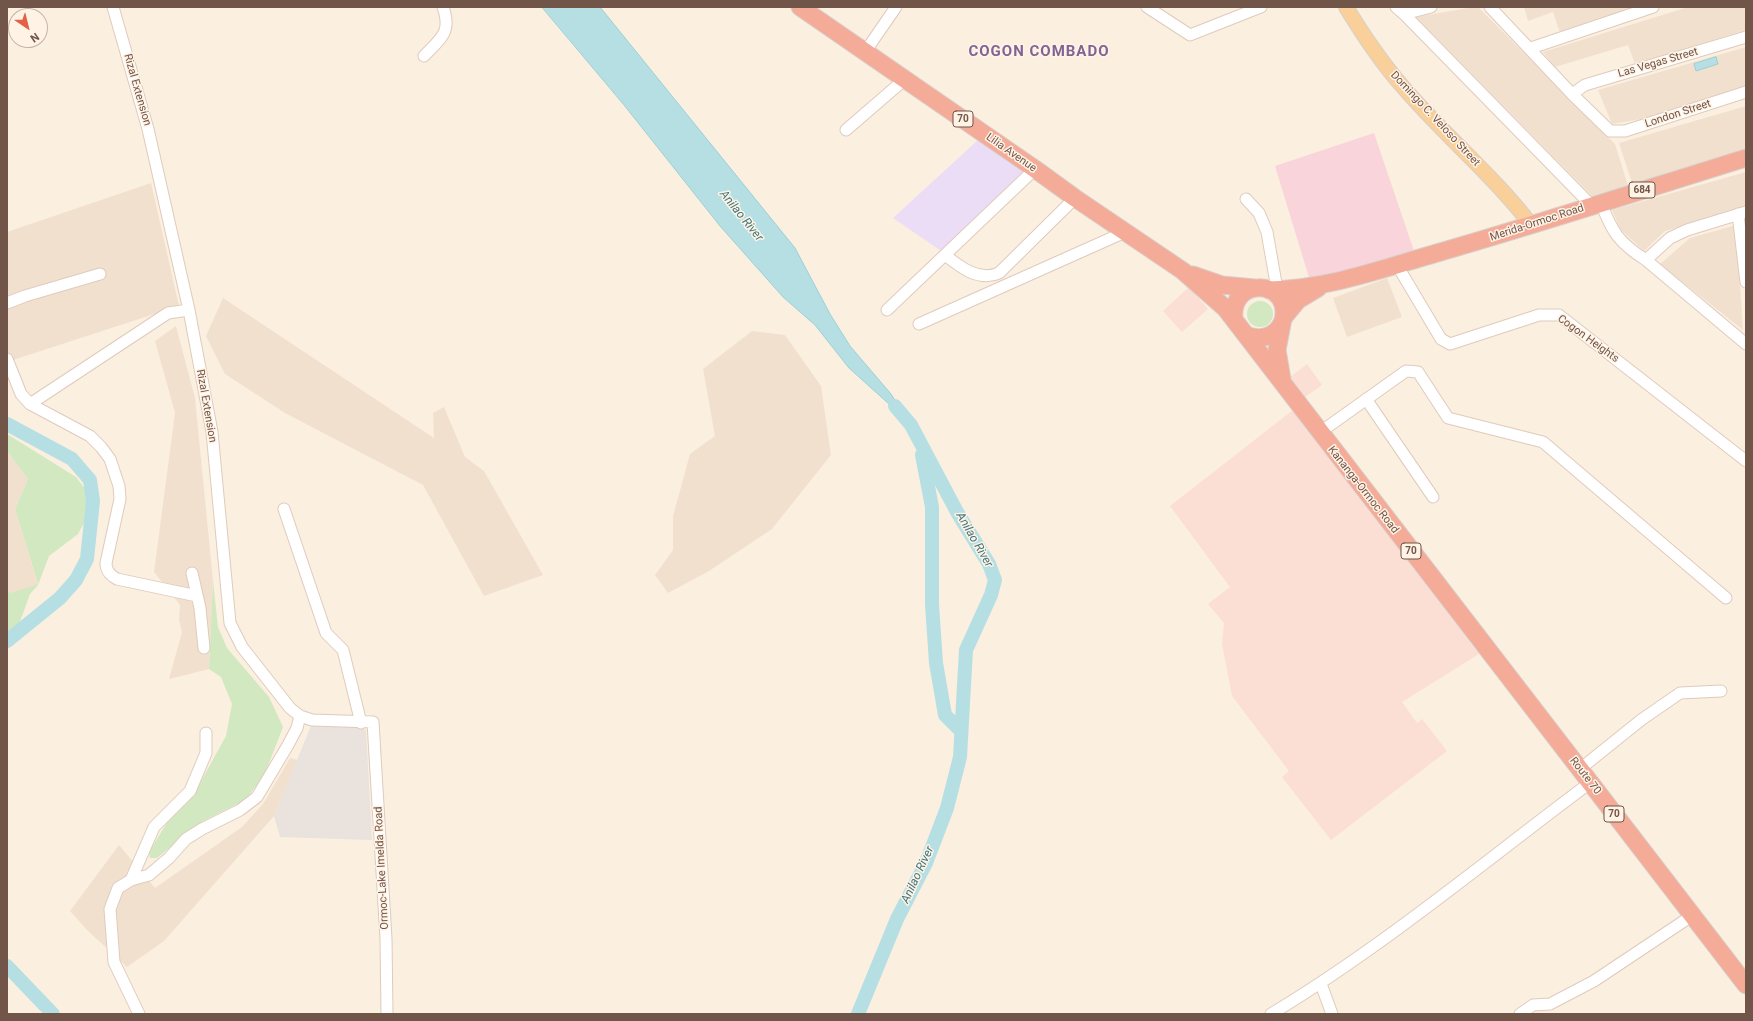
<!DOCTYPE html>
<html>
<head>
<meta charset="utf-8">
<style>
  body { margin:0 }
  #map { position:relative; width:1753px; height:1021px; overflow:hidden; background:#fbefe0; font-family:Roboto,sans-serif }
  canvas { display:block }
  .frame { position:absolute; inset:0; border:8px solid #715548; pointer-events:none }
  .north { position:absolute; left:8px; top:8px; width:40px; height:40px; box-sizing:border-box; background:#fff3e6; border:1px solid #c6b4a7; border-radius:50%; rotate:145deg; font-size:11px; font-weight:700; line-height:16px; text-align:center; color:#715548 }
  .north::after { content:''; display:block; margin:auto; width:14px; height:18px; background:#e26248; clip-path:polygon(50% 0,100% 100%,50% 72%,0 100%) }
</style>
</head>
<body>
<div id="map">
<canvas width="1753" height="1021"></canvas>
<div class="frame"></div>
<div class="north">N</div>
</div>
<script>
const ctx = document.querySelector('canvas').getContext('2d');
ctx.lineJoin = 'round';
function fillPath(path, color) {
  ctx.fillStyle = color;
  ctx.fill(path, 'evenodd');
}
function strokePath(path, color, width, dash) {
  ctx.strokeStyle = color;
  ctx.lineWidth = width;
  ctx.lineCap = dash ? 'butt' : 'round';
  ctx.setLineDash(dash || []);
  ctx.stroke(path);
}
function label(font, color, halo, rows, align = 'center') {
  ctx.font = font + ' Roboto,sans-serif';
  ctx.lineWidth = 3;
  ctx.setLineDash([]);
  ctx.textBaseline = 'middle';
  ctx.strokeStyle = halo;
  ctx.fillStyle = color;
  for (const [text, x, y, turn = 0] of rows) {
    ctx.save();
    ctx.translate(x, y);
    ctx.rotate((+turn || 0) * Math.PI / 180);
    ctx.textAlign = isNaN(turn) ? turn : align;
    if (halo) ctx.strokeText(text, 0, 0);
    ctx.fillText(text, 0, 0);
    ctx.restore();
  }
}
fillPath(new Path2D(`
  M1474,7H1478L1615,144L1628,186L1592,196L1416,17Z
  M1524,7H1635L1560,33L1553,12L1528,21Z
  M1688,7H1746V30L1635,64L1628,45L1555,67L1543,52Z
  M1746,47V86L1652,117L1612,124L1598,90Z
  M1746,106V151L1633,186L1619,143Z
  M1746,172V207L1665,231L1644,251L1620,229L1612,210Z
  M151,183L179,306L7,362V232Z
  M1736,225L1743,330L1660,264L1690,238Z
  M1387,278L1402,317L1347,337L1333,298Z
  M223,298L434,438L433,413L444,407L465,457L484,471L543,575L484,596L423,485L285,413L225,374L206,336Z
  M176,326L195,398L213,581L209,669L169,679L182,632L179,620L180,605L154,572L175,413L155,341Z
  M752,331L785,335L821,386L831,455L772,529L709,571L668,593L655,575L673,550V516L690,454L715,436L703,369Z
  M7,451L28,479L15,509L38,585L10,593L7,587Z
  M290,758L298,760L274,816L164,941L127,967L87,930L70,911L119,845L155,888L242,827L263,804Z`), '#f2e0cf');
fillPath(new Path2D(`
  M1189,287L1208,309L1182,332L1163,311Z
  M1307,364L1322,385L1305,397L1290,377Z
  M1293,410L1479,654L1402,702L1417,723L1422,719L1447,751L1331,840L1282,777L1289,771L1232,696L1222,644L1224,623L1208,604L1230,587L1170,506Z`), '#fbded4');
fillPath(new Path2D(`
  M311,726L357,727L366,730L372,840L280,837L274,816Z`), '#eae2dc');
fillPath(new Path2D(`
  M979,139L1028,173L944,253L893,218Z`), '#ecddf7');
fillPath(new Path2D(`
  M1374,133L1414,251L1311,284L1275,166Z`), '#f9d4da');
fillPath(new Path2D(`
  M1247 314a13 13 0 1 1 26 0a13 13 0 1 1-26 0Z
  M7,434L76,477L86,490L88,509L86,519L78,534L49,556L38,585L30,594L18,627L7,636V587L10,593L38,584L15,509L28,479L7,451Z
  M213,581L218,627L227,648L269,697L283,727L264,776L245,800L203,821L157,858H150L149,852L168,821L195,792L226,736L232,704L221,677L209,669Z`), '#d2e8c0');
const water = new Path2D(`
  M542,7H600L795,248L830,314L850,346L891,394L909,422L849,368L815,325L783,297L720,226L624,105Z
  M1716,57L1718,64L1696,71L1694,64Z`);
fillPath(water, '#b6dfe4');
strokePath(water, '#9ccfd5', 1);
strokePath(new Path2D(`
  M7,424L72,459L90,480L93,501L87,559L76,580L60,598L7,641
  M922,455L932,507V604L936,663L945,715L960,730
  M7,966L53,1014
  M858,1014L897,919L926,863L947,808L960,757L966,650L991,595L995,580L989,564L957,512L911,425L895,406`), '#b6dfe4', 14);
const minor = new Path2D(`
  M113,7L148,129L189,310L212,432L230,623L242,647L290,708L300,716L312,720L373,722L386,939L387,1014
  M1147,7L1190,35L1261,7
  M1396,7L1404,14L1431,7
  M1490,7L1572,94L1610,131H1625L1746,92
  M1404,14L1591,205
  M1531,48L1653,7
  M865,52L896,7
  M424,56C441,38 452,33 443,7
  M1572,94L1585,85L1746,37
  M846,130L905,79
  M1246,199L1259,213L1267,232L1277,289
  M1601,203C1612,232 1619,243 1646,260L1746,344
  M1738,214L1746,282
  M945,255C960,267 979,282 999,273L1075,198
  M1646,260L1670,238L1687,230L1746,212
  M1397,265L1441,339L1450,344L1539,315H1559L1746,461
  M7,303L25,296L100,274
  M887,310L1035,169
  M919,324L1125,232
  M7,359L21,394L30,404L90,436L101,447L110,459L119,486L120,499L106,563C106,571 110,575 117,579L197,596
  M1366,399L1433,497
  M30,404L168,313L189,310
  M1319,433L1406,371L1418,372L1448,418L1543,442L1726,598
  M284,509L326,633L343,650L361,723
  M192,573L200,608L204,648
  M1580,769L1641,720L1680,693L1721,691
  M131,880L154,827L190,791L206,753V733
  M1321,984L1332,1014
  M139,1014L114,962L110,909L118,888L131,880L149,875L169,858L186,839L202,829L240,810L257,797L288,745L297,728L300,716
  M1271,1014C1384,946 1485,861 1591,782
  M1520,1014L1533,1005L1550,1004L1594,981L1693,915`);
const major = new Path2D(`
  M1346,7C1363,35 1381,62 1403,87C1444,135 1493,175 1532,226`);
const highway = new Path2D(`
  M800,7L1035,169L1075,198L1183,271L1225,308L1746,985
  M1193,275L1222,285L1255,288
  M1269,290C1328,289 1381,269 1437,253C1541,223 1643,190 1746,158
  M1284,317L1298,300L1318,288
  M1234,319C1230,278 1285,279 1284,313C1284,321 1281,327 1275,332C1266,339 1256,339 1246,335
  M1282,324L1277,350L1282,379`);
strokePath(minor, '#dfcbbd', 13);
strokePath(major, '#d7cfcc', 16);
strokePath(highway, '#d7cfcc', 19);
strokePath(minor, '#fff', 11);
strokePath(major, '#f9d09a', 14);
strokePath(highway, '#f4ab98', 17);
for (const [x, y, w] of [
  [963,119,20],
  [1642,190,26],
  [1411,551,20],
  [1614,814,20]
]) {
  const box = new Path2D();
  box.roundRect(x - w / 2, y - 8, w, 16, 3);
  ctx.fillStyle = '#fff3e6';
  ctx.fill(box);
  strokePath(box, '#715548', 1);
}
label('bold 10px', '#715548', null, [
  ["70",963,119],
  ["684",1642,190],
  ["70",1411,551],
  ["70",1614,814]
]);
label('11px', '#715548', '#fff3e6', [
  ["Las Vegas Street",1658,63,-16],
  ["Rizal Extension",137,90,74],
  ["London Street",1678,114,-18],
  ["Domingo C. Veloso Street",1435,119,47],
  ["Lilia Avenue",1011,153,35],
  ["Merida-Ormoc Road",1537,223,-18],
  ["Cogon Heights",1588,339,36],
  ["Rizal Extension",206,406,80],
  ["Kananga-Ormoc Road",1363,490,52],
  ["Route 70",1585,776,52],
  ["Ormoc-Lake Imelda Road",382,868,-93]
]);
label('italic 12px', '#40777d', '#fff3e6', [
  ["Anilao River",741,216,51],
  ["Anilao River",974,540,60],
  ["Anilao River",918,875,-65]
]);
ctx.letterSpacing = '1px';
label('bold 15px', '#816494', '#fff3e6', [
  ["COGON COMBADO",1039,52]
]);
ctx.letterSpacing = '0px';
</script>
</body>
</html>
